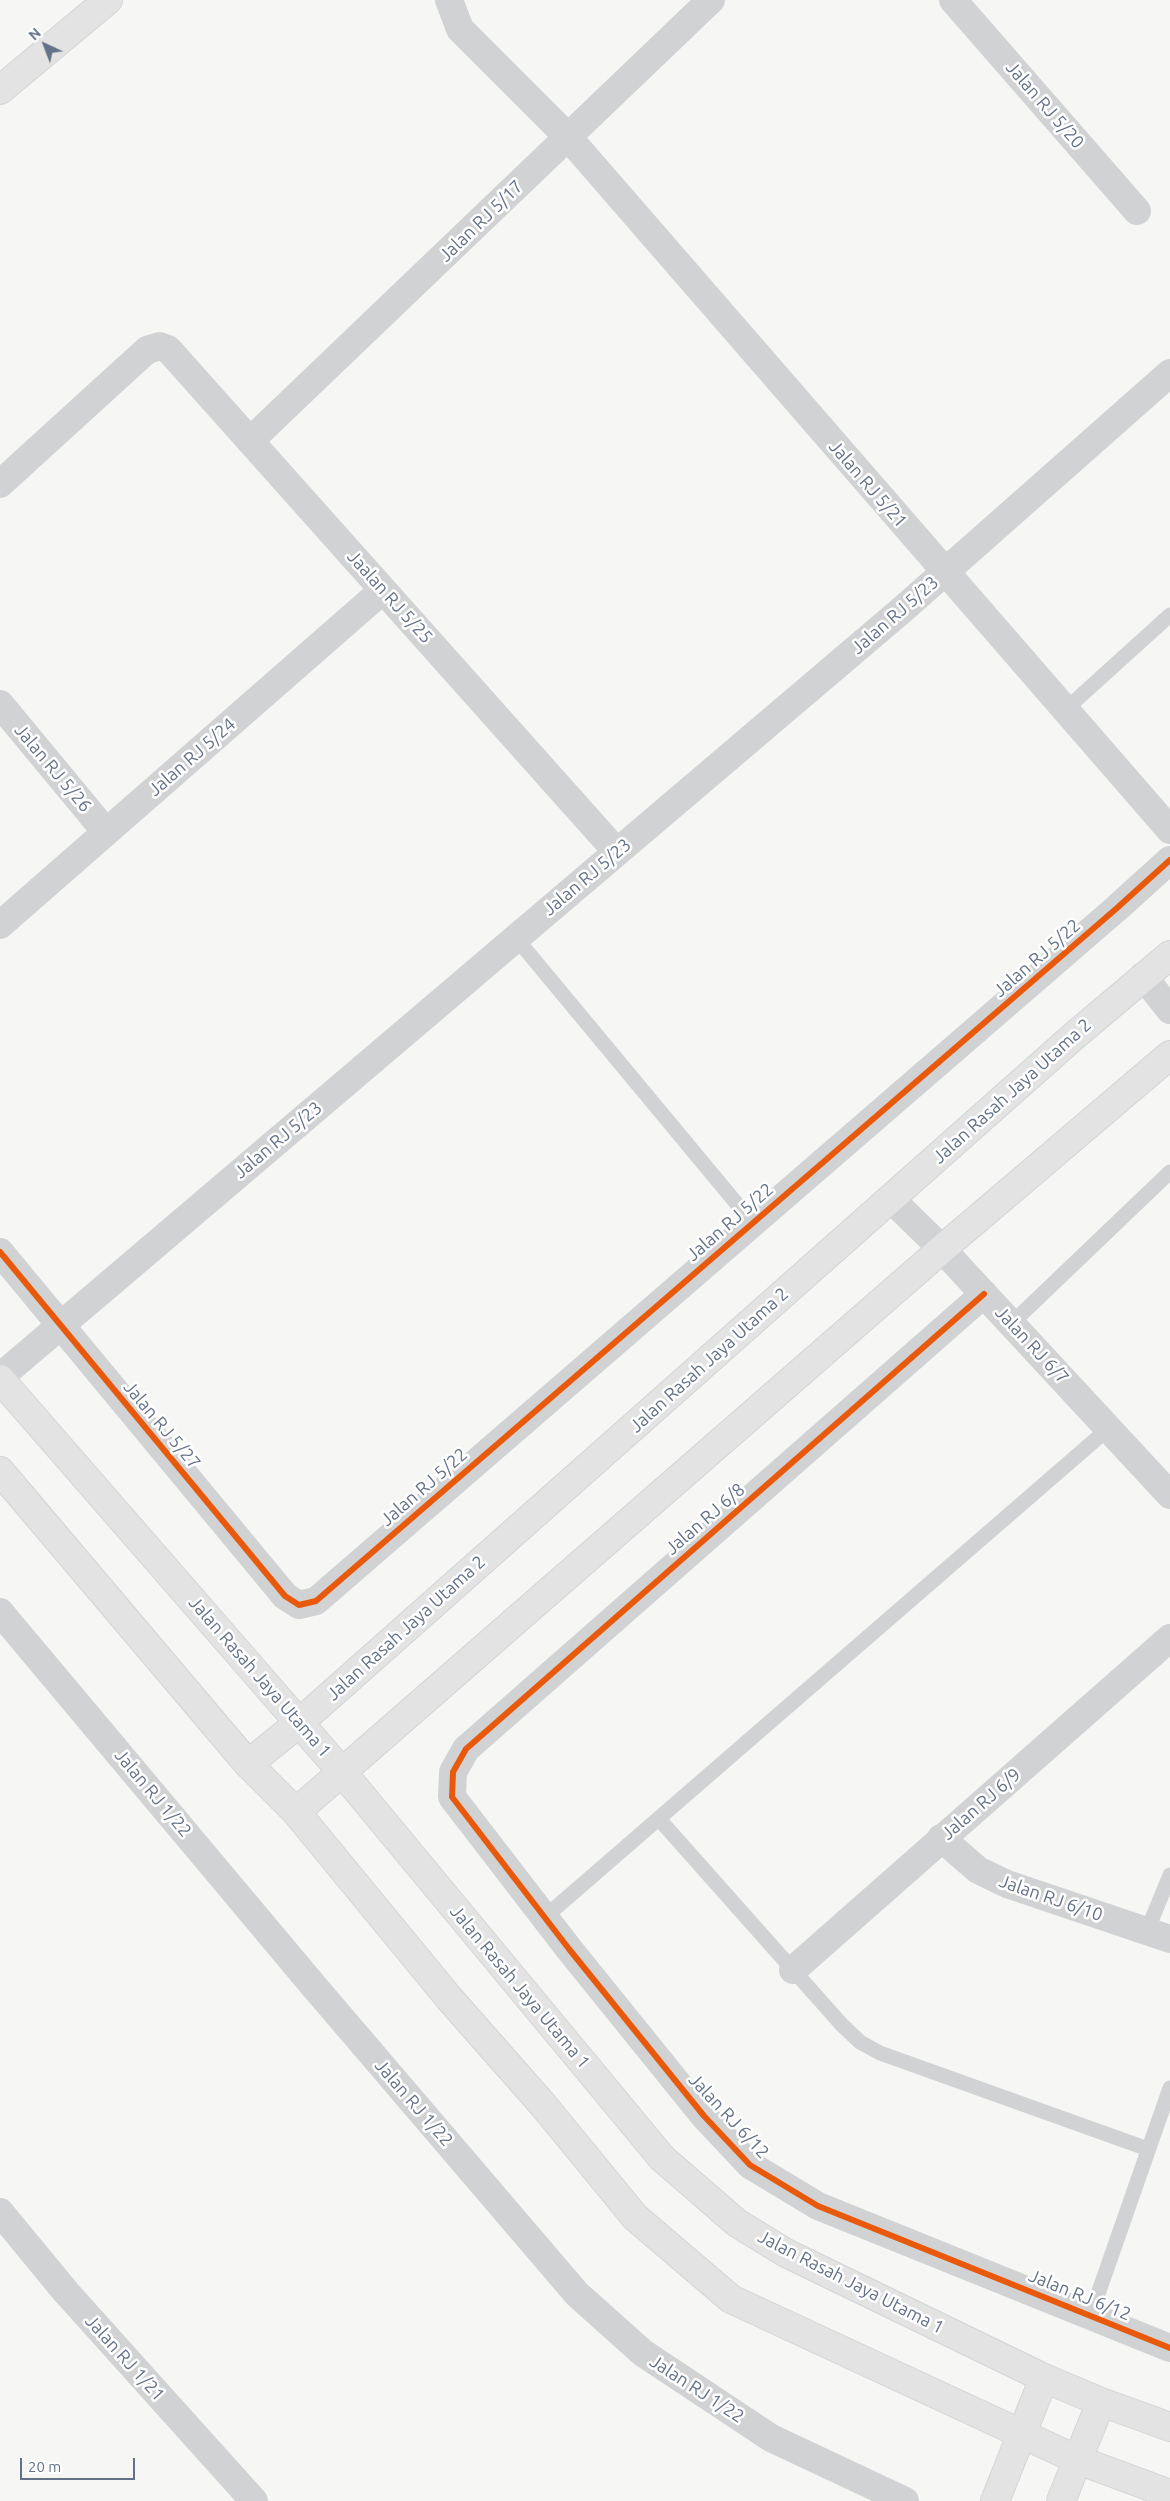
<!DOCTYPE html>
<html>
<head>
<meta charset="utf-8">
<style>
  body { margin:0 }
  #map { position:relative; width:1170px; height:2501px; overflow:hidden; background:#f6f6f5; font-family:Ubuntu,sans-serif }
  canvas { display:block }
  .north { position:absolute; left:20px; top:20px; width:50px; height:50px; -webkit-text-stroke:4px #fff; paint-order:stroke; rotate:317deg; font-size:14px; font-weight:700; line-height:20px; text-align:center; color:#647287 }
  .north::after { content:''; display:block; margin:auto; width:18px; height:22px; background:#647287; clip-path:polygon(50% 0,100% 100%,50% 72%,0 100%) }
  .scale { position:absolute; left:20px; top:2458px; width:115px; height:22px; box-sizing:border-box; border:2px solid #647287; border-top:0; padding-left:6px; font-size:15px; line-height:18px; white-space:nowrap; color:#647287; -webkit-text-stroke:4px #fff; paint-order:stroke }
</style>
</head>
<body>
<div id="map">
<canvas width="1170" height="2501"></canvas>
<div class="north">N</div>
<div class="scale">20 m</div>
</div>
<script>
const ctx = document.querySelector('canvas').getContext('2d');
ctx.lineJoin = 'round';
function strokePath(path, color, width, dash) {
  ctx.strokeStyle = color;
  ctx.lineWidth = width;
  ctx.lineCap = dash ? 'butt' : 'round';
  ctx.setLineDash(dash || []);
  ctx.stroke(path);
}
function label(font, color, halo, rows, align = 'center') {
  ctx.font = font + ' Ubuntu,sans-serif';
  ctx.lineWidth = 5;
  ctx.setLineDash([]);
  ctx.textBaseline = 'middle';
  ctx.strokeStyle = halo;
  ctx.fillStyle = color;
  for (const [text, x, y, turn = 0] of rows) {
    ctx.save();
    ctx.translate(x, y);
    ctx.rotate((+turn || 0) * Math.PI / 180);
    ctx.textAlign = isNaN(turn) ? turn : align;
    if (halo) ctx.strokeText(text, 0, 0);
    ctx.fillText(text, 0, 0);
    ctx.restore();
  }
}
const secondary = new Path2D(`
  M0,1379L342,1772L662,2158L737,2223L786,2253L1044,2378L1101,2402L1170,2427
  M0,1471L248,1764L296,1812L449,1998L544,2106L635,2217L731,2299L1078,2460L1170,2494
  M248,1764L299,1723L1074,1036L1170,955
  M296,1812L942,1249L1170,1055
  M995,2501L1044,2378
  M1061,2501L1101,2402`);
const highway = new Path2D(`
  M0,90L108,0`);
strokePath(secondary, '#d2d4d5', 30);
strokePath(highway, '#d3d4d4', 30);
strokePath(new Path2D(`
  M1065,710L1170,615
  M516,938L752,1222
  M1012,1323L1170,1172
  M659,1819L842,2025L860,2042L880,2053L1148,2149
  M545,1917L1109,1428
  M1147,1931L1170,1875
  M1091,2314L1170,2088`), '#d1d2d3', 15);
strokePath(new Path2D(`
  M449,0L460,29L568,137L1170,830
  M953,0L1137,211
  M250,441L711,0
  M0,484L147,350L160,346L168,349L617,852
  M0,704L106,832
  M0,925L383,590
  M1143,976L1170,1010
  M891,1199L942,1249L1170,1495
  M0,1252L285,1596L299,1605L316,1601L1117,908L1170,860
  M984,1294L466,1749L453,1772L452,1797L569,1949L704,2116L750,2165L818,2206L1170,2348
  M0,1377L903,609L1170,373
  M0,1612L312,1984L577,2294L643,2353L771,2438L905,2501
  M941,1838L978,1870L1007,1884L1170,1939
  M793,1970L1170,1638
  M0,2212L66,2292L254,2501`), '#d1d2d3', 28);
strokePath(secondary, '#e3e3e4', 28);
strokePath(highway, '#e3e3e4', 28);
strokePath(new Path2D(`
  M0,1252L285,1596L299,1605L316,1601L1117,908L1170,860
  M984,1294L466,1749L453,1772L452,1797L569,1949L704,2116L750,2165L818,2206L1170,2348`), '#e8590c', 6);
label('18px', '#647287', '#fff', [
  ["Jalan RJ 5/20",1045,105,49],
  ["Jalan RJ 5/17",481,221,-44],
  ["Jalan RJ 5/21",868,484,49],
  ["Jaalan RJ 5/25",390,597,48],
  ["Jalan RJ 5/23",895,615,-41],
  ["Jalan RJ 5/24",192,757,-41],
  ["Jalan RJ 5/26",53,768,50],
  ["Jalan RJ 5/23",587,877,-40],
  ["Jalan RJ 5/22",1037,958,-41],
  ["Jalan Rasah Jaya Utama 2",1012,1091,-42],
  ["Jalan RJ 5/23",278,1140,-40],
  ["Jalan RJ 5/22",730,1222,-41],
  ["Jalan RJ 6/7",1032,1345,47],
  ["Jalan Rasah Jaya Utama 2",709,1360,-42],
  ["Jalan RJ 5/27",162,1425,50],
  ["Jalan RJ 5/22",424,1487,-41],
  ["Jalan RJ 6/8",705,1519,-41],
  ["Jalan Rasah Jaya Utama 2",406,1628,-42],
  ["Jalan Rasah Jaya Utama 1",260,1677,49],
  ["Jalan RJ 1/22",153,1793,50],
  ["Jalan RJ 6/9",981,1804,-41],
  ["Jalan RJ 6/10",1051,1898,19],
  ["Jalan Rasah Jaya Utama 1",520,1987,50],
  ["Jalan RJ 1/22",414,2103,49],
  ["Jalan RJ 6/12",729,2116,47],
  ["Jalan Rasah Jaya Utama 1",851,2282,27],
  ["Jalan RJ 6/12",1080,2295,22],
  ["Jalan RJ 1/21",125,2358,48],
  ["Jalan RJ 1/22",697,2389,33]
]);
</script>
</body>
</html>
